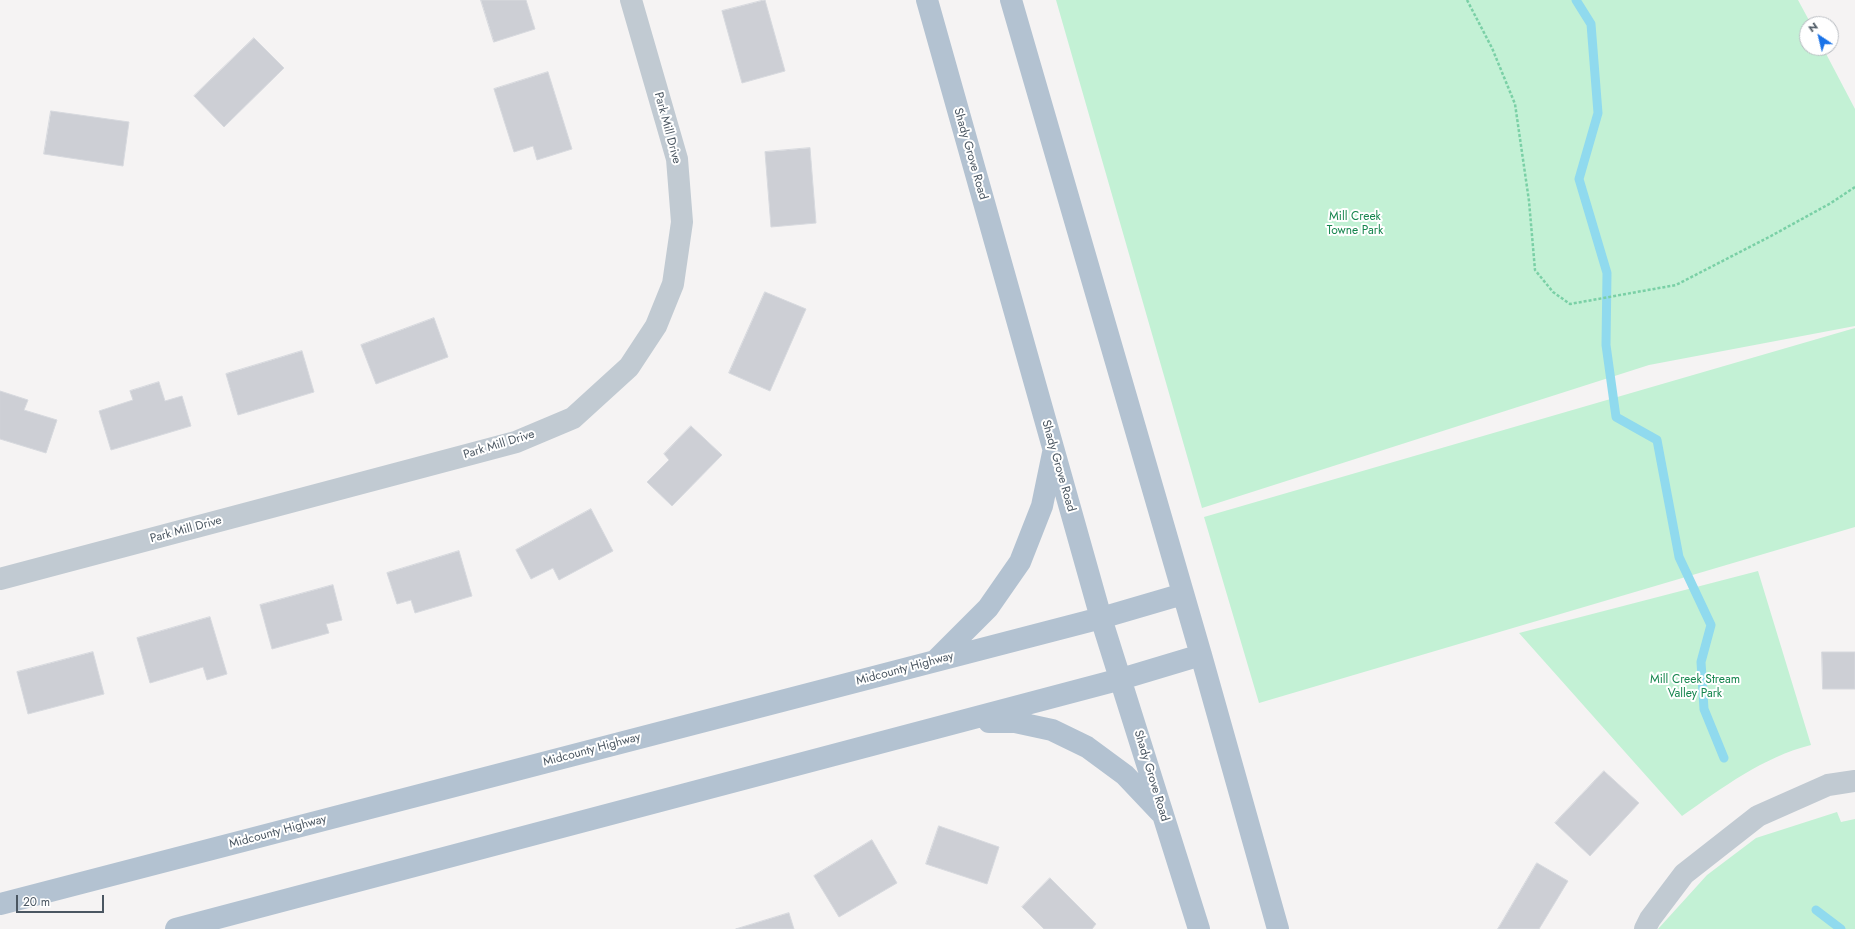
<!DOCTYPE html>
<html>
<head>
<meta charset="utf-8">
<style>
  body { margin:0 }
  #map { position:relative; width:1855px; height:929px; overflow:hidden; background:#f5f3f3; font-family:Jost,sans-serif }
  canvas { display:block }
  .north { position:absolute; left:1799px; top:16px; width:40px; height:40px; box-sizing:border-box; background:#fff; border:1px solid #b7bbc0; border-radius:50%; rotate:325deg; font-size:11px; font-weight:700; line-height:16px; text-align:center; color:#4a5661 }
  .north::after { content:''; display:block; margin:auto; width:14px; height:18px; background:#1a73e8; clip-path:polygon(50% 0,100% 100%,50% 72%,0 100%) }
  .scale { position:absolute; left:16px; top:895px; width:88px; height:18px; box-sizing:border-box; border:2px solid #4a5661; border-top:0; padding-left:5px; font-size:12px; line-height:14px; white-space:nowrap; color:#4a5661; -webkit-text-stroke:3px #fff; paint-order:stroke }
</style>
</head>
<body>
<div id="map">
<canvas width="1855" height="929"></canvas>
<div class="north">N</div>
<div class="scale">20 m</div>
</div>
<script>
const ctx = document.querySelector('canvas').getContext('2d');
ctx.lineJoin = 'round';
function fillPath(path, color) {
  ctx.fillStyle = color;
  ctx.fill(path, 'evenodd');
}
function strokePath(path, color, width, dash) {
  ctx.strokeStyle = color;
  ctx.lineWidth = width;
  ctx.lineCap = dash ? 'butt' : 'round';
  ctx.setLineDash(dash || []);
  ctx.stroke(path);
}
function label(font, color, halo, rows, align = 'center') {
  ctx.font = font + ' Jost,sans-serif';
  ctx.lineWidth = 4;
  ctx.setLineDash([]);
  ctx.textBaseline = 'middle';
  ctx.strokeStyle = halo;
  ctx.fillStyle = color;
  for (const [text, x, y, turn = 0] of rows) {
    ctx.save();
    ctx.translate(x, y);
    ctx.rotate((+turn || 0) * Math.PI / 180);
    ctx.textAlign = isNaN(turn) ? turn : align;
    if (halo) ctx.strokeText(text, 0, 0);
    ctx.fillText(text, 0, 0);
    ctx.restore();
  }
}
fillPath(new Path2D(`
  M1056,0H1798L1811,24H1807V48H1823L1855,109V326L1649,365L1202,508Z
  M1855,328V527L1259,703L1204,517Z
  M1758,571L1811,745C1763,757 1722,788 1682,816L1519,633Z
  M1837,812L1841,822L1855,819V929H1658L1707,875L1756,838Z`), '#c3f1d5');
strokePath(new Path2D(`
  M1576,0L1591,24L1598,113L1579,179L1607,273L1606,345L1616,417L1657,440L1679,557L1711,625L1701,662L1704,709L1724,758
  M1816,910L1841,929`), '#90daee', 9);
const building = new Path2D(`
  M481,0H526L535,29L494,42Z
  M765,0L785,71L742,83L722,11Z
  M254,38L284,68L224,127L194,96Z
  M548,72L572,149L537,160L533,146L514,152L494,89Z
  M51,111L129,122L123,166L44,154Z
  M810,148L816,223L771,227L765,152Z
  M765,292L806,309L770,391L729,373Z
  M434,318L448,357L376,384L361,345Z
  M302,351L314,392L238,415L226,374Z
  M159,382L165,401L182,396L191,426L111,450L99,411L133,400L130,391Z
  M0,391L28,400L24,410L57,420L46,453L0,439Z
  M691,426L722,455L672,506L647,482L669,460L664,454Z
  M591,509L613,551L559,580L553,568L531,579L516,550Z
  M459,551L472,596L415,613L411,600L397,604L387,573Z
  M333,585L342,620L326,624L329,633L272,649L260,605Z
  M210,617L227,674L207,680L203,667L150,683L137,638Z
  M93,652L104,694L28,714L17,672Z
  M1822,652H1855V689H1823Z
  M1604,771L1639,803L1590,856L1555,823Z
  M939,826L999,847L987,884L926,864Z
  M872,840L897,883L839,917L814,876Z
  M1537,863L1568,881L1539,929H1498Z
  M1050,878L1096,924L1092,929H1044L1022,907Z
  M789,913L794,929H736Z`);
fillPath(building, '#cdcfd5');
strokePath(building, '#d7d9de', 1);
strokePath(new Path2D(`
  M1467,0L1492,48L1515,104L1529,201L1535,270L1553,292L1570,304L1676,285L1771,236L1831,203L1855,187`), '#7ad0a6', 2.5, [3, 2]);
strokePath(new Path2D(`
  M0,579L516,442L573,418L629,367L656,326L673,284L682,222L677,159L631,0
  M1645,929L1650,919L1684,874L1758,816L1828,785L1855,781`), '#c1cad2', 22);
strokePath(new Path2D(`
  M927,0L1101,618L1199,929
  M1011,0L1201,655L1278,929
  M935,661L988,608L1020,562L1042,506L1053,453
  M989,722H1015L1052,730L1087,747L1125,775L1160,812
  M0,904L1101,618L1183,594
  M176,929L1121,679L1201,655`), '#b3c2d1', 22);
label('12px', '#4a5661', '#fff', [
  ["Park Mill Drive",667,128,75],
  ["Shady Grove Road",970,154,74],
  ["Park Mill Drive",499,445,-17],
  ["Shady Grove Road",1058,466,74],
  ["Park Mill Drive",186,530,-15],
  ["Midcounty Highway",905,669,-15],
  ["Midcounty Highway",592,750,-15],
  ["Shady Grove Road",1151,776,73],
  ["Midcounty Highway",278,832,-15]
]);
label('12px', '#17864f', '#fff', [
  ["Mill Creek",1355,217],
  ["Towne Park",1355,231],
  ["Mill Creek Stream",1695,680],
  ["Valley Park",1695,694]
]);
</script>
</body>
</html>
